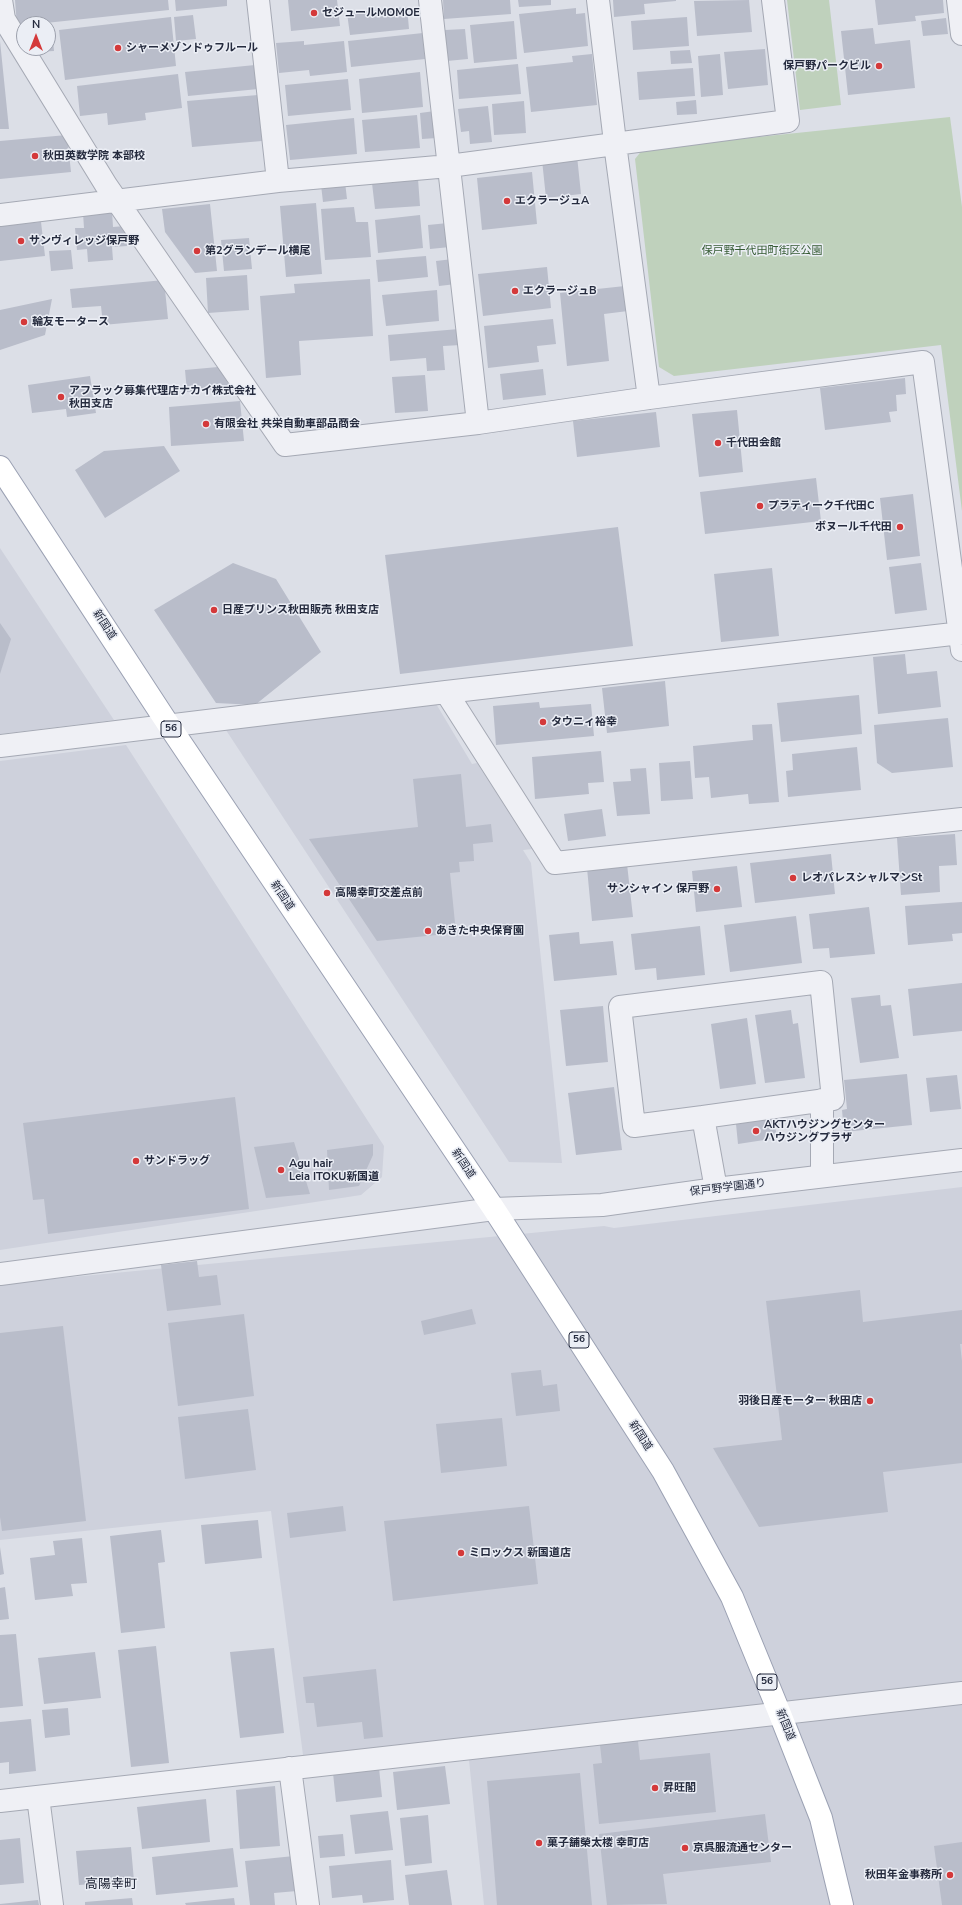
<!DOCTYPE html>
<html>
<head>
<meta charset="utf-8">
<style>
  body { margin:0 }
  #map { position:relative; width:962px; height:1905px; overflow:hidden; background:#dcdfe7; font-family:"Nunito Sans",sans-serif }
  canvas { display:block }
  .north { position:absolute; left:16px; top:16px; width:40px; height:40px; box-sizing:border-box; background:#ebeef5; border:1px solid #9ca0ac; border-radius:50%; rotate:0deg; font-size:11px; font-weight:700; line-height:16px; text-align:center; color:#252b3e }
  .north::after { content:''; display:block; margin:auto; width:14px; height:18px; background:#d4393a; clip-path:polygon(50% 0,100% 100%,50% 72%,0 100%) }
</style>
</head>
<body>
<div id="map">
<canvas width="962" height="1905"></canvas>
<div class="north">N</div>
</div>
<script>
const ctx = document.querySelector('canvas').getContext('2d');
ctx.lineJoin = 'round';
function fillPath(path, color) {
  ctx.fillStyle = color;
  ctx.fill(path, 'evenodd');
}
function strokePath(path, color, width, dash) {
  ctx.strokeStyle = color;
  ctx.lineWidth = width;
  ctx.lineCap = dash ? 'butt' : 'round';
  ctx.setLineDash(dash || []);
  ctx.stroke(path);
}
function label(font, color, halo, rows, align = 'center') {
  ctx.font = font + ' "Nunito Sans","Noto Sans JP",sans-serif';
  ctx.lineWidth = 3;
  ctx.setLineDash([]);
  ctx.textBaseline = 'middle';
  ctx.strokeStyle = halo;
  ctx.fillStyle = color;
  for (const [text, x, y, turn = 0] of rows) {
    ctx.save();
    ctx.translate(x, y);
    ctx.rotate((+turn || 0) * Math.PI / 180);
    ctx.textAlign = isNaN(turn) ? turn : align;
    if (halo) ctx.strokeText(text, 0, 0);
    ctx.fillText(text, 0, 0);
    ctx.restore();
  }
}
fillPath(new Path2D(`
  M0,548L114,720L0,734Z
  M432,697L472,764L477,763L532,849L523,850L531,863L562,1163L509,1162L222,724Z
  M126,745L384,1146L382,1177L361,1195L0,1250V761Z
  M962,1187V1905H484L467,1741L303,1755L271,1511L0,1540V1284L604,1226L614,1228Z`), '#ced1dc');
fillPath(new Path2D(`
  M787,0H829L841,105L800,110Z
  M950,117L962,207V511L941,345L674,376L659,367L635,159L643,149Z`), '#bfd1bc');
fillPath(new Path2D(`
  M15,0H168L169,10L17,26Z
  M175,0H227V6L176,11Z
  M288,0H337L340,26L291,31Z
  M443,0H510L511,14L444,19Z
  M518,0H551V5L519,7Z
  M613,0H676V1L644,4L645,14L614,17Z
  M749,0L752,32L697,36L694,1Z
  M875,0H943L944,13L915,16L916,21L878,25Z
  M407,7L409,29L350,35L347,13Z
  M576,8V14L585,13L588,46L524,53L519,14Z
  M193,15L196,39L176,41L174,17Z
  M171,17L176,66L65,80L59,30Z
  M687,17L689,46L633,50L631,21Z
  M946,18L948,34L923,36L921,21Z
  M514,21L517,59L474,63L470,25Z
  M873,28L875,44L910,40L915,88L848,95L841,31Z
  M48,29H52L54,51L35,52V48H48Z
  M465,29L468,59L447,61L445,30Z
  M423,33L425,59L351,67L348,41Z
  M0,41L9,129H0Z
  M304,41V45L344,41L347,72L310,76L309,70L279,73L276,43Z
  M765,49L768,85L728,89L724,52Z
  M690,50L692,63L671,64L670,51Z
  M592,54L597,105L531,112L526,67L573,62L572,56Z
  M720,54L723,95L701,97L698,56Z
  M518,64L521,94L459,99L457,70Z
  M255,65L258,89L188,96L185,72Z
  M693,68L695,96L639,100L637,72Z
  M420,72L423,107L362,113L359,79Z
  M178,74L182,108L145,113L146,120L108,125L107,113L80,116L77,86Z
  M348,79L351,110L288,116L285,85Z
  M258,95L262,141L192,147L187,101Z
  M696,100L697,114L677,115L676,102Z
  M524,101L526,133L494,135L492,104Z
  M488,106L492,142L470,144L469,131L461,132L458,109Z
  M435,111L437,138L422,139L420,113Z
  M417,115L420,148L365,152L362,120Z
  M354,118L357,154L290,160L286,125Z
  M67,135L71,172L0,179V141Z
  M577,156L581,194L546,198L542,160Z
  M532,172L537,224L482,230L477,178Z
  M418,179L420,206L375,209L372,183Z
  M345,182L347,199L323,202L321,185Z
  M316,203L322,274L286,277L280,206Z
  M210,204L217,271L195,273L165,232L162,209Z
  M354,207L356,222H368L371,257L325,260L321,209Z
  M112,211L113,227L125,226L127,246L112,247L113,260L88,262L87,249L77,250L75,228H84L83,213Z
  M420,215L423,248L378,253L375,220Z
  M41,222L45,256L0,261V226Z
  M448,223L450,247L430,249L428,225Z
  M249,238L252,269L224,271L221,240Z
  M71,250L73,269L51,271L49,251Z
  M426,256L428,277L378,282L376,260Z
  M453,259L456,284L439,286L436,261Z
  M547,267L551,308L483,316L478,274Z
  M247,275L249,310L208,313L206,278Z
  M370,279L373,336L299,341L301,375L266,378L260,296L295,293L294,284Z
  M164,280L168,319L103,325L101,306L72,308L70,289Z
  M625,286L628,311L604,314L609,361L567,366L560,293Z
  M437,290L439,321L386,326L382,295Z
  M52,299L45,335L0,350V310Z
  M553,319L556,344L537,346L539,362L488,368L484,326Z
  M459,329L461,345L443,346L445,370L427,371L426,358L390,361L388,335Z
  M218,367L231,388L187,392L185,370Z
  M543,369L546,395L503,400L500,374Z
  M425,375L428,411L395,413L392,377Z
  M90,376L96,413L67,417L66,409L32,413L28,385Z
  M905,378L906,394L896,395L897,411L889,412L891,422L825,430L820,388Z
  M240,401L244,441L171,446L169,407Z
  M737,410L743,472L699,477L692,414Z
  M656,412L660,447L577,457L573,421Z
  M164,446L180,471L105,518L75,470L104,451Z
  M816,478L821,521L705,534L700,492Z
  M913,494L920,556L887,560L880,498Z
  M618,527L633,646L400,674L385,555Z
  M233,563L276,579L321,652L255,705L216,703L154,610Z
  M921,563L927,610L895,614L889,567Z
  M772,568L779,636L721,642L714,574Z
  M0,623L11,639L0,674Z
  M905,654L907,674L937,671L941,707L878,714L873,657Z
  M665,681L669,726L607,733L602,688Z
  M859,695L862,734L781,742L777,703Z
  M539,702L540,708L591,704L594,736L496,745L493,706Z
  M948,718L953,767L892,773L877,763L874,725Z
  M772,724L779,802L749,804L748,794L711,798L709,777L695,778L693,746L753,740L752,725Z
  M857,747L861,790L788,797L786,771L793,770L792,754Z
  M601,751L604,782L588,783L589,794L535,799L532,757Z
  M690,761L693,799L661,801L659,763Z
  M646,768L650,814L617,816L613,782L631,781L630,769Z
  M461,774L466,827L491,824L493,842L473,844L474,861L459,862L460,872L450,873L456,933L377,941L309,839L418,827L413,779Z
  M602,809L606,836L568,841L564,814Z
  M955,834L957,865L939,866L940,892L901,895L897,838Z
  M831,854L835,894L755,903L750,863Z
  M627,864L633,917L592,921L587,868Z
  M737,866L742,907L696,912L692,871Z
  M962,902V933L952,934L953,941L908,945L905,906Z
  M869,907L875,954L830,958L829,948L813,949L809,914Z
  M796,916L802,963L730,972L724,925Z
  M700,926L705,975L657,980L656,968L635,970L631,934Z
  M579,932L580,944L613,941L617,975L554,981L549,935Z
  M962,983V1031L913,1036L908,989Z
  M880,995L881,1006L891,1005L899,1058L860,1063L851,998Z
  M603,1006L608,1062L566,1066L560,1010Z
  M791,1010L793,1024L798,1023L805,1078L765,1083L755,1015Z
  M747,1018L756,1084L720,1089L711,1024Z
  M907,1074L912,1125L844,1132L842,1110L847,1109L844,1080Z
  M957,1075L961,1109L930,1112L926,1078Z
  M614,1087L622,1150L576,1155L568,1093Z
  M235,1097L249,1209L48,1234L44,1199L33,1200L23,1123Z
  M774,1119L777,1138L738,1144L736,1124Z
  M294,1142L310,1194L266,1198L254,1147Z
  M373,1144V1155L359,1186L329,1190L327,1150Z
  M197,1261L199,1277L217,1275L221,1305L167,1311L161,1265Z
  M860,1290L863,1322L962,1310V1344H960L962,1361V1463L883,1472L888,1512L759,1527L713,1448L782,1440L766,1301Z
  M472,1309L476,1324L424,1335L421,1321Z
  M244,1314L254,1396L178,1406L168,1323Z
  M63,1326L86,1521L2,1531L0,1517V1333Z
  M541,1370L543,1386L557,1384L560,1411L516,1416L511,1373Z
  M248,1409L256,1470L185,1479L178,1417Z
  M502,1418L507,1466L441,1473L436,1424Z
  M343,1506L346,1531L290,1538L287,1513Z
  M529,1506L538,1584L393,1601L384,1521Z
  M258,1520L262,1558L205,1564L201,1525Z
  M161,1530L165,1562L158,1563L165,1628L121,1633L110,1536Z
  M82,1538L87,1583L71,1584L73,1596L35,1600L30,1558L55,1555L53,1541Z
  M0,1547L4,1574L0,1575Z
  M5,1587L9,1619L0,1620V1588Z
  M16,1634L23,1706L0,1708V1635Z
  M156,1646L169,1763L131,1767L118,1650Z
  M274,1648L284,1733L240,1738L230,1652Z
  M95,1652L101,1698L44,1704L38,1658Z
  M376,1669L383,1737L364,1739L362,1722L317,1727L314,1703H306L303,1677Z
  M68,1708L70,1735L45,1738L42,1710Z
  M31,1719L36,1771L9,1774V1762L0,1763V1722Z
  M638,1741L640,1760L710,1753L716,1812L599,1824L593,1764L602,1763L600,1745Z
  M445,1766L450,1804L397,1810L393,1772Z
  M379,1768L382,1797L336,1802L333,1773Z
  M580,1773L592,1905H497L487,1781Z
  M275,1786L280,1846L240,1849L236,1790Z
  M206,1799L210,1842L142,1849L137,1807Z
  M388,1811L393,1850L355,1854L350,1815Z
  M765,1814L771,1862L663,1874L667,1904L607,1905L599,1834Z
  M428,1815L432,1863L405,1866L400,1818Z
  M343,1834L345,1856L320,1858L318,1836Z
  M20,1838L24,1883L0,1885V1840Z
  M962,1842V1905H942L934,1846Z
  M131,1847L134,1881L79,1885L76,1851Z
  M233,1848L238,1887L156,1895L152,1857Z
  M294,1856L297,1891L274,1893L275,1905H250L245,1861Z
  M391,1860L394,1900L363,1903L362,1895L332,1898L329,1866Z
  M447,1870L452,1905H409L405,1875Z
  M132,1898L133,1905H85V1902Z
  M234,1898L235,1905H186L185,1903Z
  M38,1900L39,1905H0V1904Z`), '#b9bdca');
const minor = new Path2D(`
  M1,0L4,19L106,185L285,445L478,423L649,398L923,362L962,650
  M258,0L278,181
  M430,0L478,423
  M598,0L617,159L649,398
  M958,0L962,34
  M0,215L278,181L449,166L788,121L773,0
  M446,692L555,863L962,819
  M0,746L446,692L962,633
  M822,1100V1176
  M703,1117L833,1099L821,982L620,1007L634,1126L703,1117L716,1189
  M0,1274L494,1209L602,1205L716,1189L962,1160
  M290,1768L308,1905
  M38,1797L52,1905
  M0,1801L962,1693`);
const major = new Path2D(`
  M0,467L168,724L494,1209L663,1471L732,1597L780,1714L821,1818L842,1905`);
strokePath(minor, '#a5a9b4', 24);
strokePath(major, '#9ba1b3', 24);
strokePath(minor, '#eff0f5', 22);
strokePath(major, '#fff', 22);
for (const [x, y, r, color] of [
  [314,13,4,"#d4393a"],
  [118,48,4,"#d4393a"],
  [879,66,4,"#d4393a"],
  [35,156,4,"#d4393a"],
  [507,201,4,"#d4393a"],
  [21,241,4,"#d4393a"],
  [197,251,4,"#d4393a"],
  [515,291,4,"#d4393a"],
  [24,322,4,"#d4393a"],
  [61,397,4,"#d4393a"],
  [206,424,4,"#d4393a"],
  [718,443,4,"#d4393a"],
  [760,506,4,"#d4393a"],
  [900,527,4,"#d4393a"],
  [214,610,4,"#d4393a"],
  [543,722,4,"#d4393a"],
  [793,878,4,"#d4393a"],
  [717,889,4,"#d4393a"],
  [327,893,4,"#d4393a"],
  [428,931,4,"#d4393a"],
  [756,1131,4,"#d4393a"],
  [136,1161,4,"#d4393a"],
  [281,1170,4,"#d4393a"],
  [870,1401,4,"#d4393a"],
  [461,1553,4,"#d4393a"],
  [655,1788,4,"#d4393a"],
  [539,1843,4,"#d4393a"],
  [685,1848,4,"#d4393a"],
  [950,1875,4,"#d4393a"]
]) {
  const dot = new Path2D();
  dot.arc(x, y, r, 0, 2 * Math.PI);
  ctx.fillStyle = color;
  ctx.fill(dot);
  strokePath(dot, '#ebeef5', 1.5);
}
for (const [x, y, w] of [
  [171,729,20],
  [579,1340,20],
  [767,1682,20]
]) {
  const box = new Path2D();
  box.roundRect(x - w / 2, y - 8, w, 16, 3);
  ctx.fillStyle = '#ebeef5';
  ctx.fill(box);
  strokePath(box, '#252b3e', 1);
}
label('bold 10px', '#252b3e', null, [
  ["56",171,729],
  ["56",579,1340],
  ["56",767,1682]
]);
label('bold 11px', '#252b3e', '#ebeef5', [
  ["セジュールMOMOE",322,13],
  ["シャーメゾンドゥフルール",126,48],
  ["保戸野パークビル",871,66,"right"],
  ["秋田英数学院 本部校",43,156],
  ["エクラージュA",515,201],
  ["サンヴィレッジ保戸野",29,241],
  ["第2グランデール横尾",205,251],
  ["エクラージュB",523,291],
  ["輪友モータース",32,322],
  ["アフラック募集代理店ナカイ株式会社",69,391],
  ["秋田支店",69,404],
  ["有限会社 共栄自動車部品商会",214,424],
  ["千代田会館",726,443],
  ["プラティーク千代田C",768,506],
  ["ボヌール千代田",892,527,"right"],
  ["日産プリンス秋田販売 秋田支店",222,610],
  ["タウニィ裕幸",551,722],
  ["レオパレスシャルマンSt",801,878],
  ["サンシャイン 保戸野",709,889,"right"],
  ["高陽幸町交差点前",335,893],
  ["あきた中央保育園",436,931],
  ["AKTハウジングセンター",764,1125],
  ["ハウジングプラザ",764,1138],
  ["サンドラッグ",144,1161],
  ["Agu hair",289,1164],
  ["Leia ITOKU新国道",289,1177],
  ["羽後日産モーター 秋田店",862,1401,"right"],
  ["ミロックス 新国道店",469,1553],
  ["昇旺閣",663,1788],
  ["菓子舗榮太楼 幸町店",547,1843],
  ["京呉服流通センター",693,1848],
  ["秋田年金事務所",942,1875,"right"]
], 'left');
label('11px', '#345a32', '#ebeef5', [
  ["保戸野千代田町街区公園",762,251]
]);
label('11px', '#252b3e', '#ebeef5', [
  ["新国道",104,625,57],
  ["新国道",282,896,56],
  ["新国道",463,1164,56],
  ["保戸野学園通り",728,1188,-7],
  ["新国道",640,1436,57],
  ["新国道",785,1725,68]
]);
label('13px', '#171c2e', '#ebeef5', [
  ["高陽幸町",111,1885]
]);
</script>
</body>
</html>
